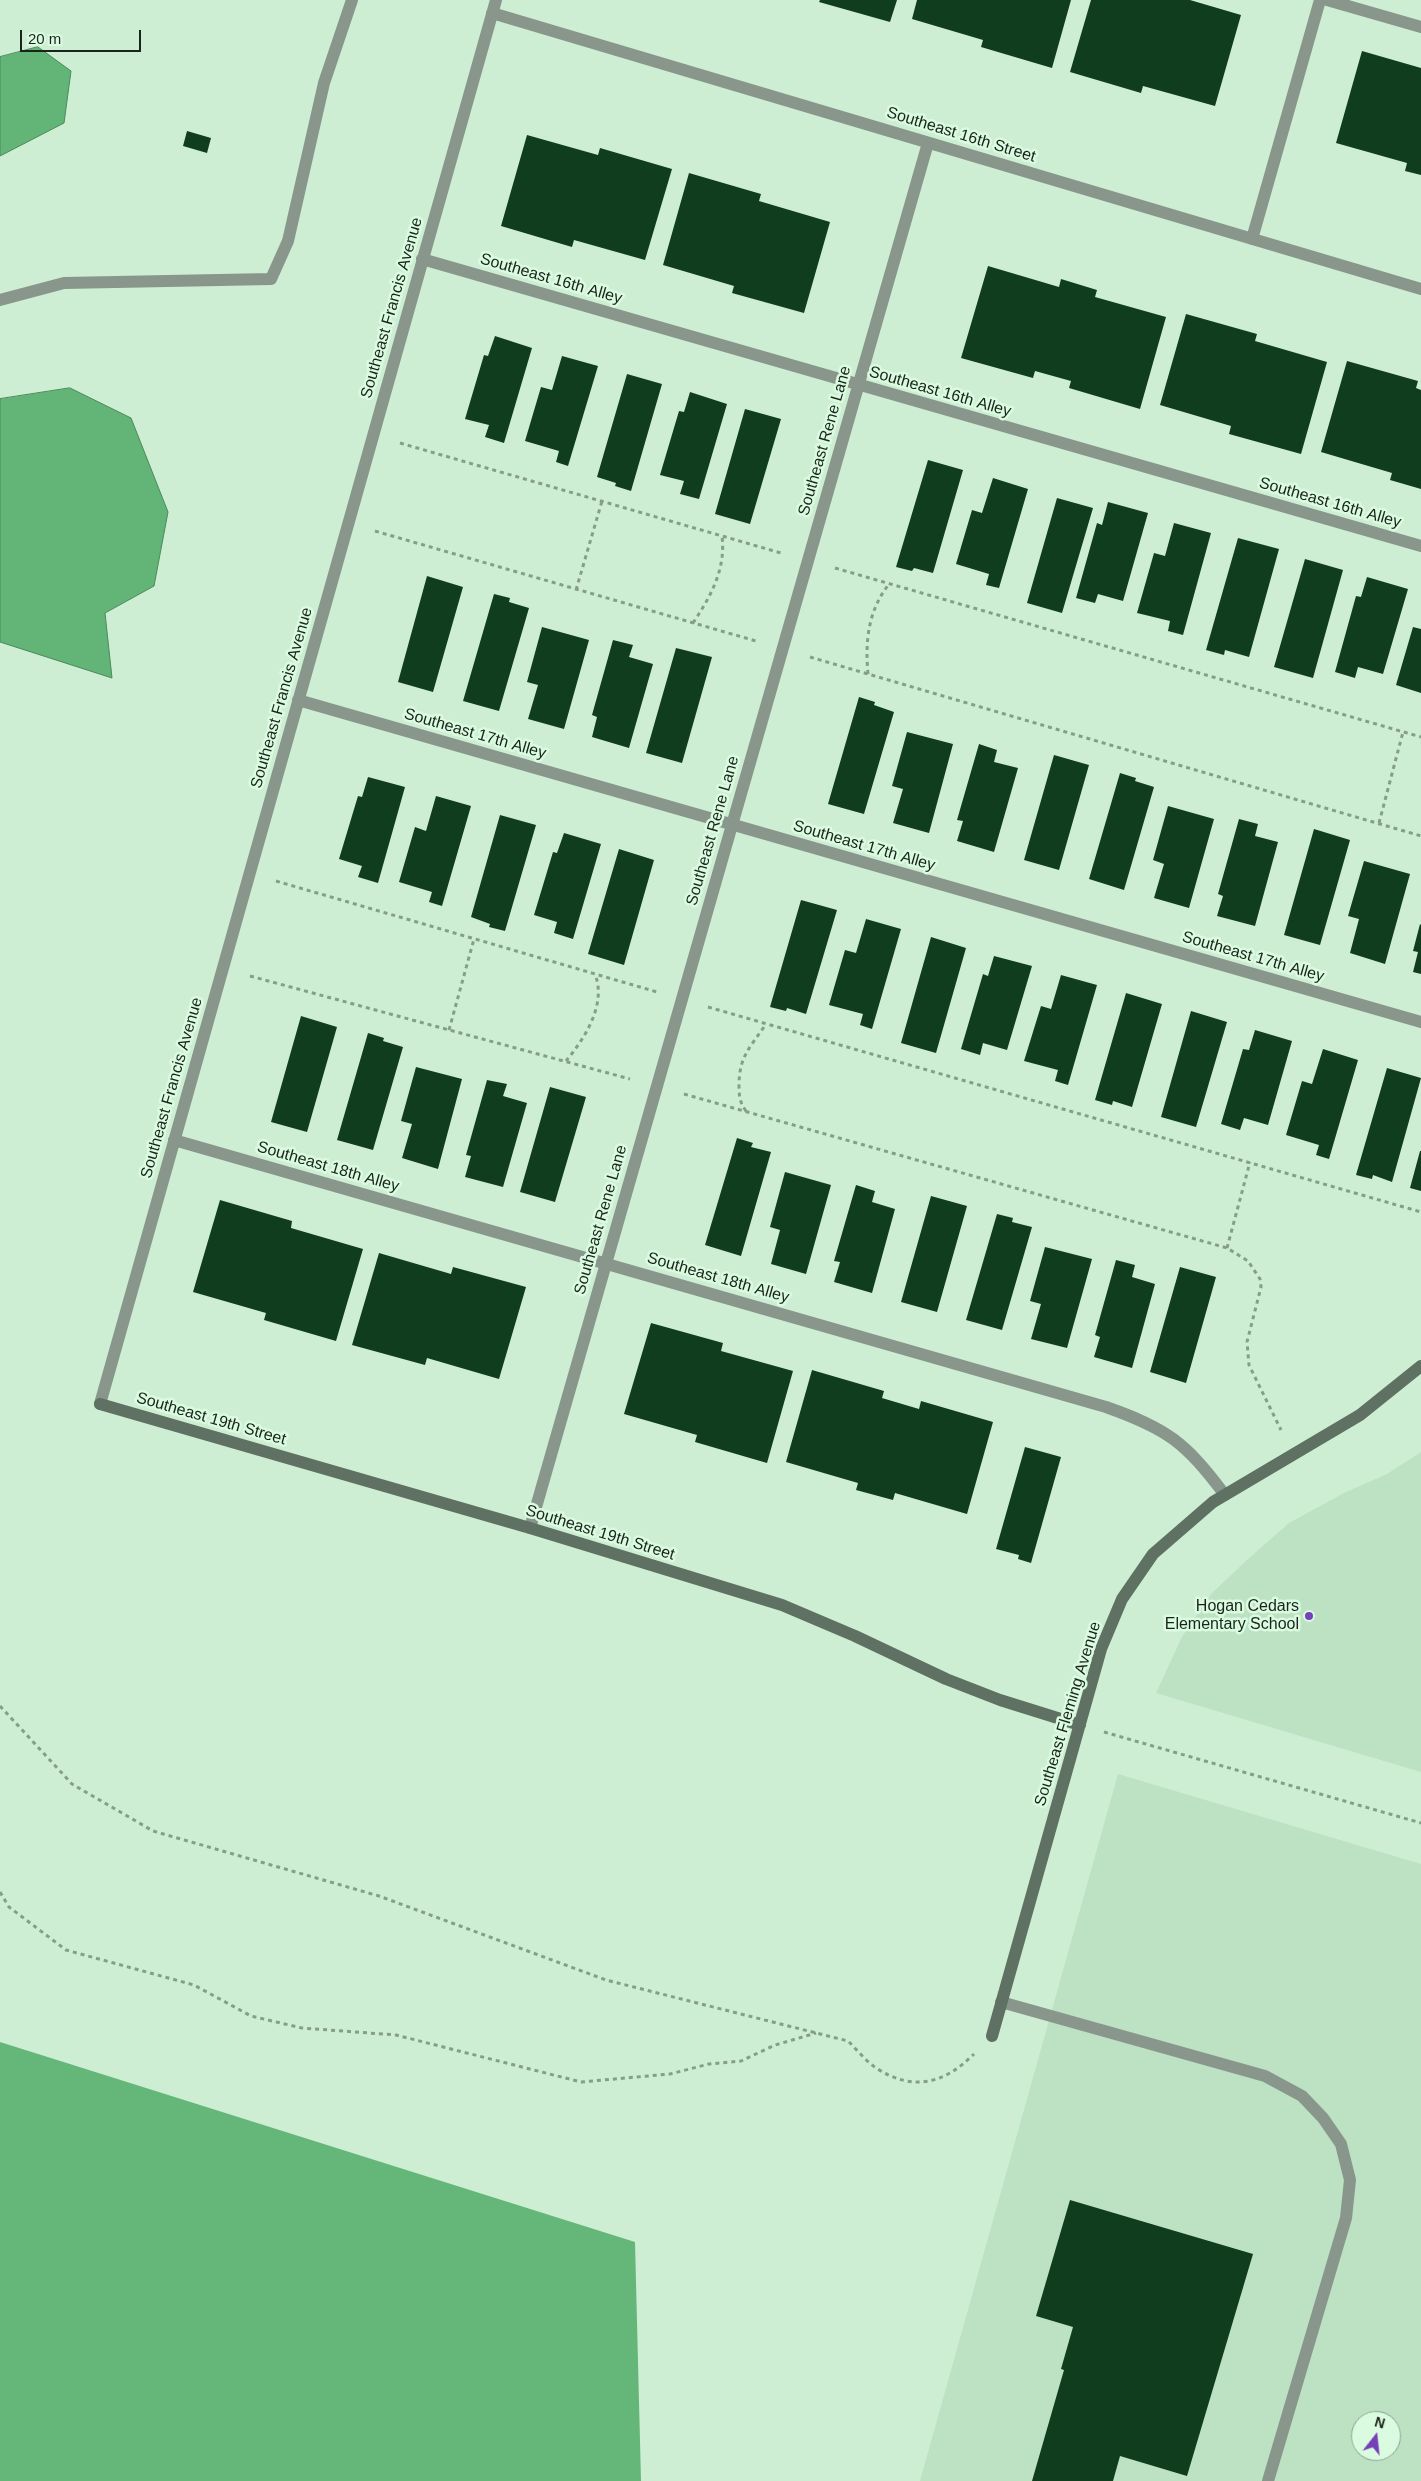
<!DOCTYPE html>
<html>
<head>
<meta charset="utf-8">
<style>
  body { margin:0 }
  #map { position:relative; width:1421px; height:2481px; overflow:hidden; background:#ceeed4; font-family:Arial,sans-serif }
  canvas { display:block }
  .north { position:absolute; left:1351px; top:2411px; width:50px; height:50px; box-sizing:border-box; background:#dbfbe1; border:1px solid #8da592; border-radius:50%; rotate:16deg; font-size:14px; font-weight:700; line-height:20px; text-align:center; color:#19241b }
  .north::after { content:''; display:block; margin:auto; width:18px; height:22px; background:#7641b8; clip-path:polygon(50% 0,100% 100%,50% 72%,0 100%) }
  .scale { position:absolute; left:20px; top:30px; width:121px; height:22px; box-sizing:border-box; border:2px solid #19241b; border-top:0; padding-left:6px; font-size:15px; line-height:18px; white-space:nowrap; color:#19241b; -webkit-text-stroke:4px #dbfbe1; paint-order:stroke }
</style>
</head>
<body>
<div id="map">
<canvas width="1421" height="2481"></canvas>
<div class="north">N</div>
<div class="scale">20 m</div>
</div>
<script>
const ctx = document.querySelector('canvas').getContext('2d');
ctx.lineJoin = 'round';
function fillPath(path, color) {
  ctx.fillStyle = color;
  ctx.fill(path, 'evenodd');
}
function strokePath(path, color, width, dash) {
  ctx.strokeStyle = color;
  ctx.lineWidth = width;
  ctx.lineCap = dash ? 'butt' : 'round';
  ctx.setLineDash(dash || []);
  ctx.stroke(path);
}
function label(font, color, halo, rows, align = 'center') {
  ctx.font = font + ' Arial,sans-serif';
  ctx.lineWidth = 5;
  ctx.setLineDash([]);
  ctx.textBaseline = 'middle';
  ctx.strokeStyle = halo;
  ctx.fillStyle = color;
  for (const [text, x, y, turn = 0] of rows) {
    ctx.save();
    ctx.translate(x, y);
    ctx.rotate((+turn || 0) * Math.PI / 180);
    ctx.textAlign = isNaN(turn) ? turn : align;
    if (halo) ctx.strokeText(text, 0, 0);
    ctx.fillText(text, 0, 0);
    ctx.restore();
  }
}
fillPath(new Path2D(`
  M1421,1452V1772L1156,1693L1182,1637L1211,1594L1247,1560L1289,1523L1344,1493L1387,1474Z
  M1118,1774L1421,1864V2481H920ZM1361,2421H1391V2451H1361Z`), '#bce1c3');
fillPath(new Path2D(`
  M0,2042L635,2242L641,2481H0Z`), '#65b779');
const water = new Path2D(`
  M38,47L71,71L64,123L0,156V57Z
  M70,388L131,418L168,512L154,586L105,613L112,678L0,642V399Z`);
fillPath(water, '#62b477');
strokePath(water, '#4c895b', 1);
fillPath(new Path2D(`
  M820,0H897L890,22L819,2Z
  M917,0H1071L1052,68L981,47L983,40L912,19Z
  M1091,0H1190L1241,15L1215,106L1143,86L1141,93L1070,72Z
  M1362,51L1421,68V175L1405,171L1407,163L1336,143Z
  M187,131L211,138L207,153L183,146Z
  M527,135L598,155L600,148L672,169L645,260L574,240L572,247L501,226Z
  M689,173L761,194L759,201L830,222L804,313L732,293L734,286L663,265Z
  M988,266L1059,287L1061,279L1097,290L1095,297L1166,317L1140,409L1069,388L1071,381L1035,371L1033,378L961,358Z
  M1186,314L1257,334L1255,341L1327,362L1301,454L1229,434L1231,426L1160,405Z
  M495,336L532,348L504,443L485,437L489,425L465,419L484,355L488,356Z
  M562,356L598,366L568,466L556,462L559,451L525,441L541,387L552,390Z
  M1347,361L1418,381L1416,388L1421,390V489L1390,480L1392,473L1321,452Z
  M627,374L662,384L631,491L615,486L616,483L597,477Z
  M690,392L727,404L699,499L680,494L684,481L660,475L679,411L684,412Z
  M745,409L781,419L750,524L715,514Z
  M928,460L963,470L933,573L914,568L912,571L896,567Z
  M993,478L1028,489L999,588L986,585L989,574L956,564L972,510L982,513Z
  M1057,498L1093,508L1062,613L1027,603Z
  M1108,502L1148,513L1123,601L1098,594L1095,603L1076,598L1097,523L1102,525Z
  M1174,523L1211,533L1183,635L1168,631L1170,621L1137,613L1154,553L1165,556Z
  M1238,538L1279,549L1249,657L1225,650L1224,655L1206,650Z
  M1305,559L1343,570L1313,678L1274,667Z
  M427,576L463,587L433,692L398,682Z
  M1367,577L1408,589L1383,674L1358,667L1355,678L1335,672L1356,596L1361,597Z
  M494,594L510,598L509,602L529,608L499,711L463,701Z
  M542,627L589,640L564,729L528,719L538,685L527,682Z
  M1413,627L1421,629V693L1396,685Z
  M613,640L633,645L629,657L653,664L629,748L592,737L597,717L592,715Z
  M676,648L712,657L682,763L646,753Z
  M859,697L875,702L874,705L894,712L864,814L828,804Z
  M907,732L953,744L929,833L893,823L903,789L892,786Z
  M979,744L997,750L994,762L1018,768L994,852L957,841L963,821L957,820Z
  M1054,755L1089,765L1059,870L1024,860Z
  M1120,773L1136,778L1135,781L1154,787L1124,890L1089,879Z
  M368,777L405,787L378,883L358,877L362,866L339,859L358,796L362,797Z
  M436,796L471,806L442,906L429,902L432,892L399,882L415,827L426,831Z
  M1168,806L1214,819L1189,908L1154,898L1164,864L1153,860Z
  M500,815L536,825L505,931L489,927L490,924L471,917Z
  M1239,819L1258,824L1255,836L1278,842L1255,926L1217,916L1223,896L1218,894Z
  M1314,829L1350,840L1320,945L1284,935Z
  M564,833L601,844L573,939L554,933L557,922L534,915L553,852L557,853Z
  M619,849L654,860L624,965L588,954Z
  M1364,861L1410,874L1385,964L1350,953L1359,919L1348,916Z
  M801,900L837,910L806,1014L787,1008L786,1011L770,1007Z
  M866,919L901,929L872,1029L860,1025L863,1014L829,1005L845,950L856,953Z
  M1420,924L1421,925V974L1413,972L1418,952L1413,951Z
  M931,937L966,948L936,1053L901,1043Z
  M994,956L1032,966L1007,1050L983,1043L980,1055L961,1049L983,974L988,976Z
  M1061,975L1097,985L1068,1085L1055,1081L1058,1070L1024,1061L1041,1006L1051,1009Z
  M1126,993L1162,1004L1132,1107L1113,1101L1112,1105L1095,1100Z
  M1191,1011L1227,1022L1196,1127L1161,1117Z
  M301,1016L337,1027L307,1132L271,1122Z
  M1255,1030L1292,1041L1268,1125L1244,1118L1240,1130L1221,1124L1243,1049L1249,1050Z
  M368,1033L384,1038L383,1041L403,1047L373,1150L337,1140Z
  M1323,1049L1358,1060L1329,1159L1316,1155L1319,1145L1286,1135L1302,1081L1312,1084Z
  M416,1067L462,1079L438,1169L402,1158L412,1124L401,1121Z
  M1387,1068L1421,1078L1392,1182L1373,1175L1372,1179L1356,1175Z
  M487,1080L507,1084L503,1096L527,1103L503,1187L465,1177L471,1156L466,1155Z
  M550,1087L586,1097L555,1202L520,1192Z
  M737,1138L753,1143L751,1147L771,1152L741,1256L705,1245Z
  M1420,1151H1421V1191L1410,1188Z
  M785,1172L831,1185L806,1274L771,1264L780,1230L770,1227Z
  M856,1185L875,1191L872,1202L895,1209L872,1293L834,1282L840,1262L834,1261Z
  M931,1196L967,1206L937,1312L901,1302Z
  M220,1200L292,1221L291,1228L363,1249L336,1341L264,1320L266,1313L193,1292Z
  M997,1214L1013,1218L1012,1222L1032,1227L1002,1330L966,1320Z
  M1045,1247L1092,1259L1067,1348L1031,1339L1041,1304L1030,1301Z
  M379,1253L451,1274L453,1267L526,1287L499,1379L427,1358L425,1365L352,1345Z
  M1116,1260L1135,1265L1132,1277L1155,1284L1132,1368L1094,1357L1100,1337L1095,1335Z
  M1180,1267L1216,1277L1186,1383L1150,1372Z
  M651,1323L723,1343L721,1351L793,1371L767,1463L695,1442L697,1435L624,1414Z
  M812,1370L884,1391L882,1398L919,1409L921,1401L993,1422L967,1514L895,1493L893,1500L856,1490L858,1483L786,1462Z
  M1025,1447L1061,1457L1031,1563L1018,1559L1019,1555L996,1549Z
  M1070,2200L1253,2254L1187,2476L1120,2456L1113,2481H1032L1064,2370L1061,2369L1073,2327L1036,2316Z`), '#103d1e');
strokePath(new Path2D(`
  M400,443L781,553
  M375,531L756,641
  M835,568L1421,737
  M576,590L602,501
  M693,623C711,596 726,569 722,536
  M810,657L1421,836
  M868,674C865,641 868,611 889,584
  M1379,823L1403,732
  M276,881L657,992
  M250,976L630,1079
  M708,1007L1421,1212
  M449,1030L474,939
  M566,1061C584,1039 607,1005 595,974
  M684,1094L1227,1248L1248,1261L1260,1279L1261,1287L1247,1342L1249,1365L1281,1430
  M746,1111C740,1103 739,1096 739,1086C739,1056 750,1048 766,1024
  M1227,1248L1250,1162
  M0,1706L72,1784L153,1831L379,1896L606,1980L848,2041C857,2050 866,2061 876,2068C913,2092 944,2084 974,2054
  M1104,1732L1421,1823
  M0,1892L9,1907L66,1950L194,1985L251,2016L302,2028L396,2035L581,2082L670,2074L709,2064L741,2061L775,2045L816,2033`), '#859d8a', 3, [4, 4]);
strokePath(new Path2D(`
  M0,300L64,283L271,279L288,241L324,83L352,0
  M1001,2002L1265,2076L1302,2096L1323,2118L1341,2144L1350,2180L1346,2218L1268,2481`), '#89968c', 12);
strokePath(new Path2D(`
  M1327,0L1421,27
  M492,13L1421,289
  M1252,239L1320,0
  M422,259L1421,546
  M298,700L1421,1022
  M174,1140L1106,1407C1168,1429 1185,1442 1225,1495
  M100,1404L496,0
  M530,1528L928,143`), '#89968c', 12);
strokePath(new Path2D(`
  M100,1404L530,1528L782,1605L855,1636L946,1679L1000,1700L1080,1725
  M992,2036L1101,1649L1122,1599L1153,1554L1213,1502L1360,1415L1421,1366`), '#5e7162', 12);
for (const [x, y, r, color] of [
  [1309,1616,5,"#7641b8"]
]) {
  const dot = new Path2D();
  dot.arc(x, y, r, 0, 2 * Math.PI);
  ctx.fillStyle = color;
  ctx.fill(dot);
  strokePath(dot, '#dbfbe1', 2);
}
label('16px', '#19241b', '#dbfbe1', [
  ["Southeast 16th Street",961,135,17],
  ["Southeast 16th Alley",551,279,16],
  ["Southeast Francis Avenue",392,308,-74],
  ["Southeast 16th Alley",940,392,16],
  ["Southeast Rene Lane",825,441,-74],
  ["Southeast 16th Alley",1330,503,16],
  ["Southeast Francis Avenue",282,698,-74],
  ["Southeast 17th Alley",475,734,16],
  ["Southeast Rene Lane",713,831,-74],
  ["Southeast 17th Alley",864,846,16],
  ["Southeast 17th Alley",1253,957,16],
  ["Southeast Francis Avenue",172,1088,-74],
  ["Southeast 18th Alley",328,1167,16],
  ["Southeast Rene Lane",601,1220,-74],
  ["Southeast 18th Alley",718,1278,16],
  ["Southeast 19th Street",211,1419,16],
  ["Southeast 19th Street",600,1533,17],
  ["Southeast Fleming Avenue",1068,1714,-73]
]);
label('16px', '#19241b', '#dbfbe1', [
  ["Hogan Cedars",1299,1607],
  ["Elementary School",1299,1625]
], 'right');
</script>
</body>
</html>
